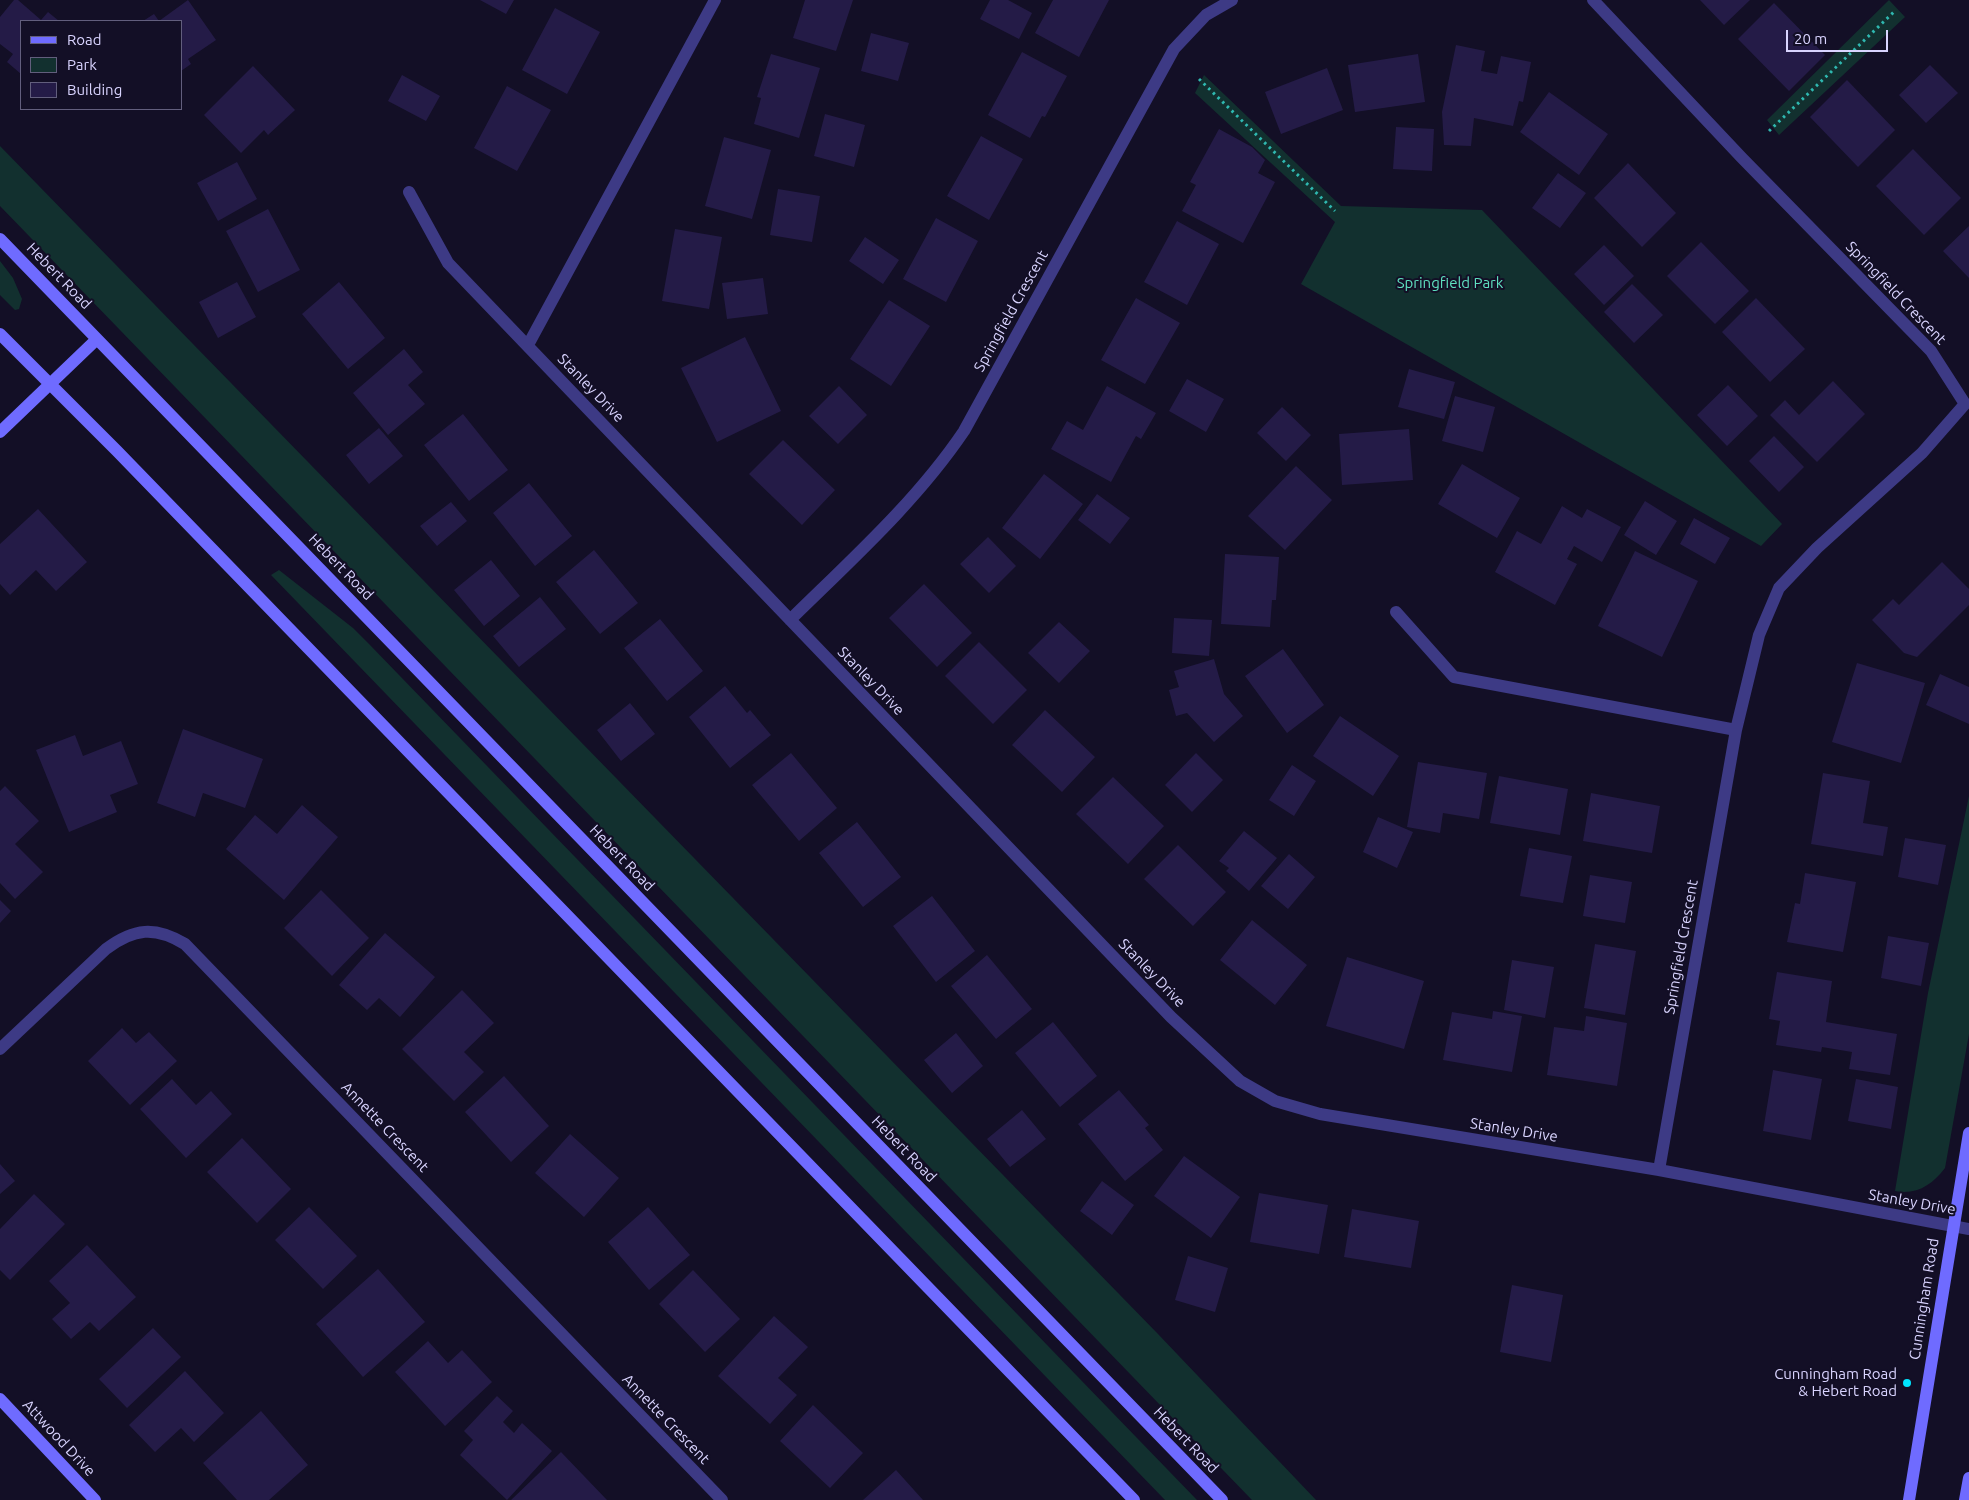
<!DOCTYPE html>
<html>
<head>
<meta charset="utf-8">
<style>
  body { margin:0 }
  #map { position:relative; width:1969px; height:1500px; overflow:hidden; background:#130f26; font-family:Ubuntu,sans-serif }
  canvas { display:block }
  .legend { position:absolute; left:20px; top:20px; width:162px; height:90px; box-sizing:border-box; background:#130f26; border:1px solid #625e7d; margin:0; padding:6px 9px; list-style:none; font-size:15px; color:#d9d4ff }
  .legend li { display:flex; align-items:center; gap:10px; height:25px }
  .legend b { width:25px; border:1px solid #625e7d }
  .scale { position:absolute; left:1786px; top:30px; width:102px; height:22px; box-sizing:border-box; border:2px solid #d9d4ff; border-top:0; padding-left:6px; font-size:15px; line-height:18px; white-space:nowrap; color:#d9d4ff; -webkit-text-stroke:4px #130f26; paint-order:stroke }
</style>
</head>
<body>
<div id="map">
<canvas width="1969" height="1500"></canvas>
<ul class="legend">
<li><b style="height:6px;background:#6f6bff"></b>Road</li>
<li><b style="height:14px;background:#12302f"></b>Park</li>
<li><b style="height:14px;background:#241b47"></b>Building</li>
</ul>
<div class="scale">20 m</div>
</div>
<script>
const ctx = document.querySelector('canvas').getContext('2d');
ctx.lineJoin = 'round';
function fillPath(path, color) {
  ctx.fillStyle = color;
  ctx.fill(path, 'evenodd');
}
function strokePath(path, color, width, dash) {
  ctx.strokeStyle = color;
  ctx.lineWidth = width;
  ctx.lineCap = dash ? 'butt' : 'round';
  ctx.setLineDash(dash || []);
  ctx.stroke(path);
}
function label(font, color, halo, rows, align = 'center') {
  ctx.font = font + ' Ubuntu,sans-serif';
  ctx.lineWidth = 4;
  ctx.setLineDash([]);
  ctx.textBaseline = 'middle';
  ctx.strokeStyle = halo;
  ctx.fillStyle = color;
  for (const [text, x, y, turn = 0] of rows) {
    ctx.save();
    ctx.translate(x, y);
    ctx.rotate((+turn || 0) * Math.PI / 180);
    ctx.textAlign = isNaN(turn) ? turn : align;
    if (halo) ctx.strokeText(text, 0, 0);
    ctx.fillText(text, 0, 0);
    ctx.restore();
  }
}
fillPath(new Path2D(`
  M1889,0L1905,17L1779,135L1767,120Z
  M1204,75L1341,206L1482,210L1782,524L1761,546L1301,284L1335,222L1195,93Z
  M0,146L1158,1334L1316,1500H1252L0,206Z
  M0,261L13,278L22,299L19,309L15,310L0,295Z
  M279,570L353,628L370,645L1197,1500H1165L271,575Z
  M1969,796V1034L1945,1168C1932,1185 1917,1195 1895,1191L1928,993Z`), '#12302f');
fillPath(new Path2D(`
  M14,0H18L41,20L48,12L59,21H21V74L7,62L13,54L0,44V17Z
  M188,0L216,40L188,59L191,64L181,71V21H143L154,14L159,21Z
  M480,0H514L506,14Z
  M805,0H853L836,51L793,38Z
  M990,0H1008L1032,13L1019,39L980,19Z
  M1053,0H1109L1079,57L1035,33Z
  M1700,0H1750L1724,25Z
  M1774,3L1825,55L1789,91L1738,39Z
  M555,8L600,32L567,94L522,70Z
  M871,33L909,43L898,81L861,71Z
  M1456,45L1485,51L1481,71L1497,74L1501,56L1531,62L1523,102L1519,101L1513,126L1474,118L1471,146L1444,145L1442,112Z
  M1022,52L1067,76L1045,117L1042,116L1030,138L988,115Z
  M771,54L820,68L799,138L754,124L761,98L757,97Z
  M1418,54L1425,102L1355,112L1348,65Z
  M1930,65L1958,93L1926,123L1899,95Z
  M253,66L295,110L268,135L264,130L241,153L204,115Z
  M1327,68L1343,110L1281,134L1265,92Z
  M402,75L440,96L426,121L388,101Z
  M1847,80L1895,130L1858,167L1810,117Z
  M507,86L551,110L517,171L474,148Z
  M1549,92L1608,134L1579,175L1520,132Z
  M825,114L865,125L854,167L814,156Z
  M1396,127L1434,129L1432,171L1393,169Z
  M1219,129L1252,147L1265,160L1258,173L1275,182L1243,243L1182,211L1196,185L1190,182Z
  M981,136L1023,159L989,220L947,196Z
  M724,137L771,150L752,219L705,206Z
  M1913,149L1961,198L1924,235L1876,186Z
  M237,162L257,199L218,221L197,183Z
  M1628,163L1676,213L1642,247L1594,198Z
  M1558,173L1586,193L1560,228L1532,208Z
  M778,189L820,196L812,242L770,235Z
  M268,209L300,270L258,292L226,231Z
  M936,218L978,241L946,302L903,279Z
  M1177,221L1219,244L1187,305L1144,282Z
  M1969,226V278L1943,251Z
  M675,229L722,237L709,309L662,301Z
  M865,237L899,260L883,284L849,261Z
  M1701,242L1749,291L1715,324L1667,276Z
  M1604,245L1634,276L1604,305L1574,274Z
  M763,278L768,314L727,319L722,283Z
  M237,282L256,317L218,338L199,302Z
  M339,282L385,338L348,369L302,314Z
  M1632,284L1663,315L1634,343L1604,312Z
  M1136,298L1180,323L1145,384L1101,360Z
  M1756,298L1805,349L1770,382L1722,332Z
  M889,300L930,326L891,386L850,359Z
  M745,337L781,411L717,442L681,368Z
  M404,349L423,372L408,385L425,404L388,435L353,393Z
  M1409,369L1455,382L1444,419L1398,407Z
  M1187,379L1224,399L1206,432L1169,411Z
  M1833,381L1865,414L1817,462L1770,415L1785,400L1799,415Z
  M1728,385L1758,416L1727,446L1697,415Z
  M839,386L867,415L838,444L809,416Z
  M1107,386L1156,413L1141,439L1136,436L1111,482L1051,449L1067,421L1083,430Z
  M1455,396L1495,407L1483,452L1442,441Z
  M1282,407L1311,435L1286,461L1257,433Z
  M463,414L508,470L469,501L424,445Z
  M379,428L403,456L369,484L346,455Z
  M1409,429L1413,480L1342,485L1339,434Z
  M1774,436L1804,467L1779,492L1749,461Z
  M783,440L835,490L802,525L749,474Z
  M1462,464L1520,498L1497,538L1438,504Z
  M1296,466L1332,500L1285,550L1248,516Z
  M1044,474L1083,504L1040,559L1002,528Z
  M529,483L572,536L535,566L493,513Z
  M1097,494L1130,518L1110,544L1078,520Z
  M1645,501L1677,521L1656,555L1624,535Z
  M451,502L467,521L437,546L420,526Z
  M1562,506L1582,518L1587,509L1621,527L1602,562L1574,546L1567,559L1577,564L1555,605L1495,572L1517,531L1541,544Z
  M38,509L87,562L56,591L36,570L10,595L0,584V544Z
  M1694,518L1730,538L1715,564L1680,544Z
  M988,537L1016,566L989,593L960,564Z
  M594,550L638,603L600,634L556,582Z
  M1635,551L1698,581L1662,657L1598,626Z
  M1225,554L1279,557L1276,600H1272L1270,627L1221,624Z
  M491,560L520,596L484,626L454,590Z
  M1942,562L1969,589V605L1917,657L1904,653L1872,620L1893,599L1899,605Z
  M924,584L972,633L937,667L889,618Z
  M540,597L566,629L519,667L493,636Z
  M1174,618L1212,620L1209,656L1172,653Z
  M660,619L703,671L667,701L624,648Z
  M1059,622L1090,651L1059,683L1028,653Z
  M979,642L1027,690L993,724L945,676Z
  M1283,649L1324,705L1287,733L1245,676Z
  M1214,659L1224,694L1243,716L1214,742L1187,713L1176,716L1169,690L1179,687L1174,671Z
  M1857,663L1925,683L1901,763L1832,742Z
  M1940,674L1969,687V724L1926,705Z
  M725,686L747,713L750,710L771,735L730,768L689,717Z
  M630,703L655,734L621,761L597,730Z
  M1045,710L1095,757L1062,792L1012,745Z
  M1340,716L1399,756L1373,796L1313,756Z
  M183,729L263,759L245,808L203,793L195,817L157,803Z
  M75,735L83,756L121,741L138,784L110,795L117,812L69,832L36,750Z
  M791,753L837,808L799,841L752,785Z
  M1196,753L1223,780L1192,812L1165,785Z
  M1418,762L1487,773L1479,819L1443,813L1440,833L1407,827Z
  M1292,765L1316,781L1294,816L1269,800Z
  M1823,773L1870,781L1863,823L1888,827L1883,856L1811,844Z
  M1499,776L1568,789L1560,835L1490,823Z
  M1113,777L1164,826L1128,864L1076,814Z
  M5,786L39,821L15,844L43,872L15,899L0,883V791Z
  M1591,793L1660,806L1652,853L1583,841Z
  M302,805L338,837L284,900L226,849L255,815L277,834Z
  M1378,817L1413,832L1397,868L1363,852Z
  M857,822L901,877L863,907L819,853Z
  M1244,831L1277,858L1249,891L1226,871L1229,868L1219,861Z
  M1905,838L1946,845L1938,885L1898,877Z
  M1178,845L1226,892L1193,926L1144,879Z
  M1529,848L1572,856L1563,903L1520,896Z
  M1289,854L1315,877L1288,909L1261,886Z
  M1805,873L1856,882L1843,952L1787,942L1795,903L1800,904Z
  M1590,875L1632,882L1625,923L1583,916Z
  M321,890L369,938L332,976L284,928Z
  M932,896L975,951L936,982L893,926Z
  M0,900L11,911L0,923Z
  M1252,920L1307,965L1275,1005L1220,960Z
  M385,933L435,977L400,1017L379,998L367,1010L339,985Z
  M1888,936L1929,943L1921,986L1881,978Z
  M1595,944L1636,951L1625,1015L1584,1008Z
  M987,955L1032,1009L996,1039L951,986Z
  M1347,957L1424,981L1404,1049L1326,1026Z
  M1512,960L1554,967L1545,1018L1504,1010Z
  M1777,972L1832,981L1826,1022L1897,1034L1890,1075L1849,1069L1852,1052L1822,1047L1821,1052L1776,1045L1780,1021L1769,1019Z
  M462,990L494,1023L464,1052L484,1072L454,1101L402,1049Z
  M1493,1011L1522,1016L1512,1072L1443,1060L1452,1012L1492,1019Z
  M1586,1016L1627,1023L1617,1086L1547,1075L1554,1027L1584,1031Z
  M1053,1022L1097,1076L1060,1107L1015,1053Z
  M122,1028L136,1043L149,1032L177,1061L130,1105L88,1061Z
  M956,1033L983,1066L952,1093L924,1060Z
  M1773,1070L1822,1079L1811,1140L1763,1131Z
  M504,1076L549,1126L511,1162L465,1112Z
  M172,1079L196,1105L211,1091L232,1114L186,1158L140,1109Z
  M1856,1079L1898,1087L1891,1129L1848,1121Z
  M1119,1090L1149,1125L1145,1128L1163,1150L1125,1181L1078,1124Z
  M1022,1110L1046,1139L1010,1167L987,1139Z
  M570,1134L619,1178L584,1217L535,1173Z
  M242,1138L291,1189L257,1223L207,1172Z
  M1184,1156L1240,1197L1211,1238L1154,1196Z
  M0,1164L15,1181L0,1194Z
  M1102,1181L1134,1205L1112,1235L1080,1211Z
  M1259,1193L1328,1205L1319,1254L1250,1242Z
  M34,1194L65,1224L10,1280L0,1270V1229Z
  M309,1207L357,1256L323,1289L275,1240Z
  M648,1207L690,1255L649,1290L608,1242Z
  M1352,1209L1419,1221L1411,1268L1344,1257Z
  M87,1245L136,1297L99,1331L90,1322L71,1339L52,1319L70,1303L49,1281Z
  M1188,1256L1228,1268L1215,1312L1175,1300Z
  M378,1269L425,1322L363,1377L316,1324Z
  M693,1270L740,1319L705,1352L659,1304Z
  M1512,1285L1563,1295L1551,1362L1500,1352Z
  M774,1316L808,1347L778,1378L797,1395L770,1424L718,1376Z
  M153,1328L181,1357L127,1408L99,1379Z
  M428,1341L448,1363L462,1350L492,1382L445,1426L395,1372Z
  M185,1371L224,1413L194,1442L181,1428L155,1452L129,1425Z
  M497,1396L513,1411L503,1422L514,1433L522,1423L552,1451L507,1500L460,1455L473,1440L464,1431Z
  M813,1405L863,1453L830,1488L780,1441Z
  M261,1411L308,1465L269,1500H237L203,1463Z
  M561,1452L607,1500H511Z
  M896,1470L923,1500H863Z`), '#241b47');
strokePath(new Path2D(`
  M1199,79L1335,211
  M1769,131L1896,10`), '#2fb8b0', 3, [2.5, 4]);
strokePath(new Path2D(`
  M1593,0L1742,158L1931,351L1965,404L1922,453L1817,548L1779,588L1759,635L1736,730L1659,1170
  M409,192L448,263L1171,1017L1240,1081L1275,1101L1320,1114L1659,1170L1969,1229
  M528,345L715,0
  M1396,612L1454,677L1736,730
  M790,620C851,560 916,502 964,431L1174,49L1206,15L1232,0
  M0,1049L106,949C134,928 155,926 185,944L722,1500`), '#3d3a85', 12);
strokePath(new Path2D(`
  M0,239L1222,1500
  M0,334L117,451L1134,1500
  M0,432L97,339
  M0,1399L95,1500
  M1909,1500L1969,1133
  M1965,1500L1969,1478`), '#6f6bff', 12);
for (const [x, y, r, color] of [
  [1907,1383,5,"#00e5ff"]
]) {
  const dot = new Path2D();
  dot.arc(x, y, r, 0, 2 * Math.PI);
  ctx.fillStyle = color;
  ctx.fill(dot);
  strokePath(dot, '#130f26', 2);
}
label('15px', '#d9d4ff', '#130f26', [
  ["Hebert Road",59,276,46],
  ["Springfield Crescent",1896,293,46],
  ["Springfield Crescent",1011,311,-61],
  ["Stanley Drive",591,388,46],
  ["Hebert Road",341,567,46],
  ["Stanley Drive",871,681,46],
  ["Hebert Road",622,858,46],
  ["Springfield Crescent",1681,947,-80],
  ["Stanley Drive",1152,973,46],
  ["Annette Crescent",385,1127,46],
  ["Stanley Drive",1514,1130,9],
  ["Hebert Road",904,1149,46],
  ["Stanley Drive",1912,1202,10],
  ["Cunningham Road",1924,1299,-81],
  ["Annette Crescent",666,1419,46],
  ["Attwood Drive",59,1438,47],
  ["Hebert Road",1186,1440,46]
]);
label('15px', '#5fe0c0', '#130f26', [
  ["Springfield Park",1450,283]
]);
label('15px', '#d9d4ff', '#130f26', [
  ["Cunningham Road",1897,1374],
  ["& Hebert Road",1897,1391]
], 'right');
</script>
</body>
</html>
